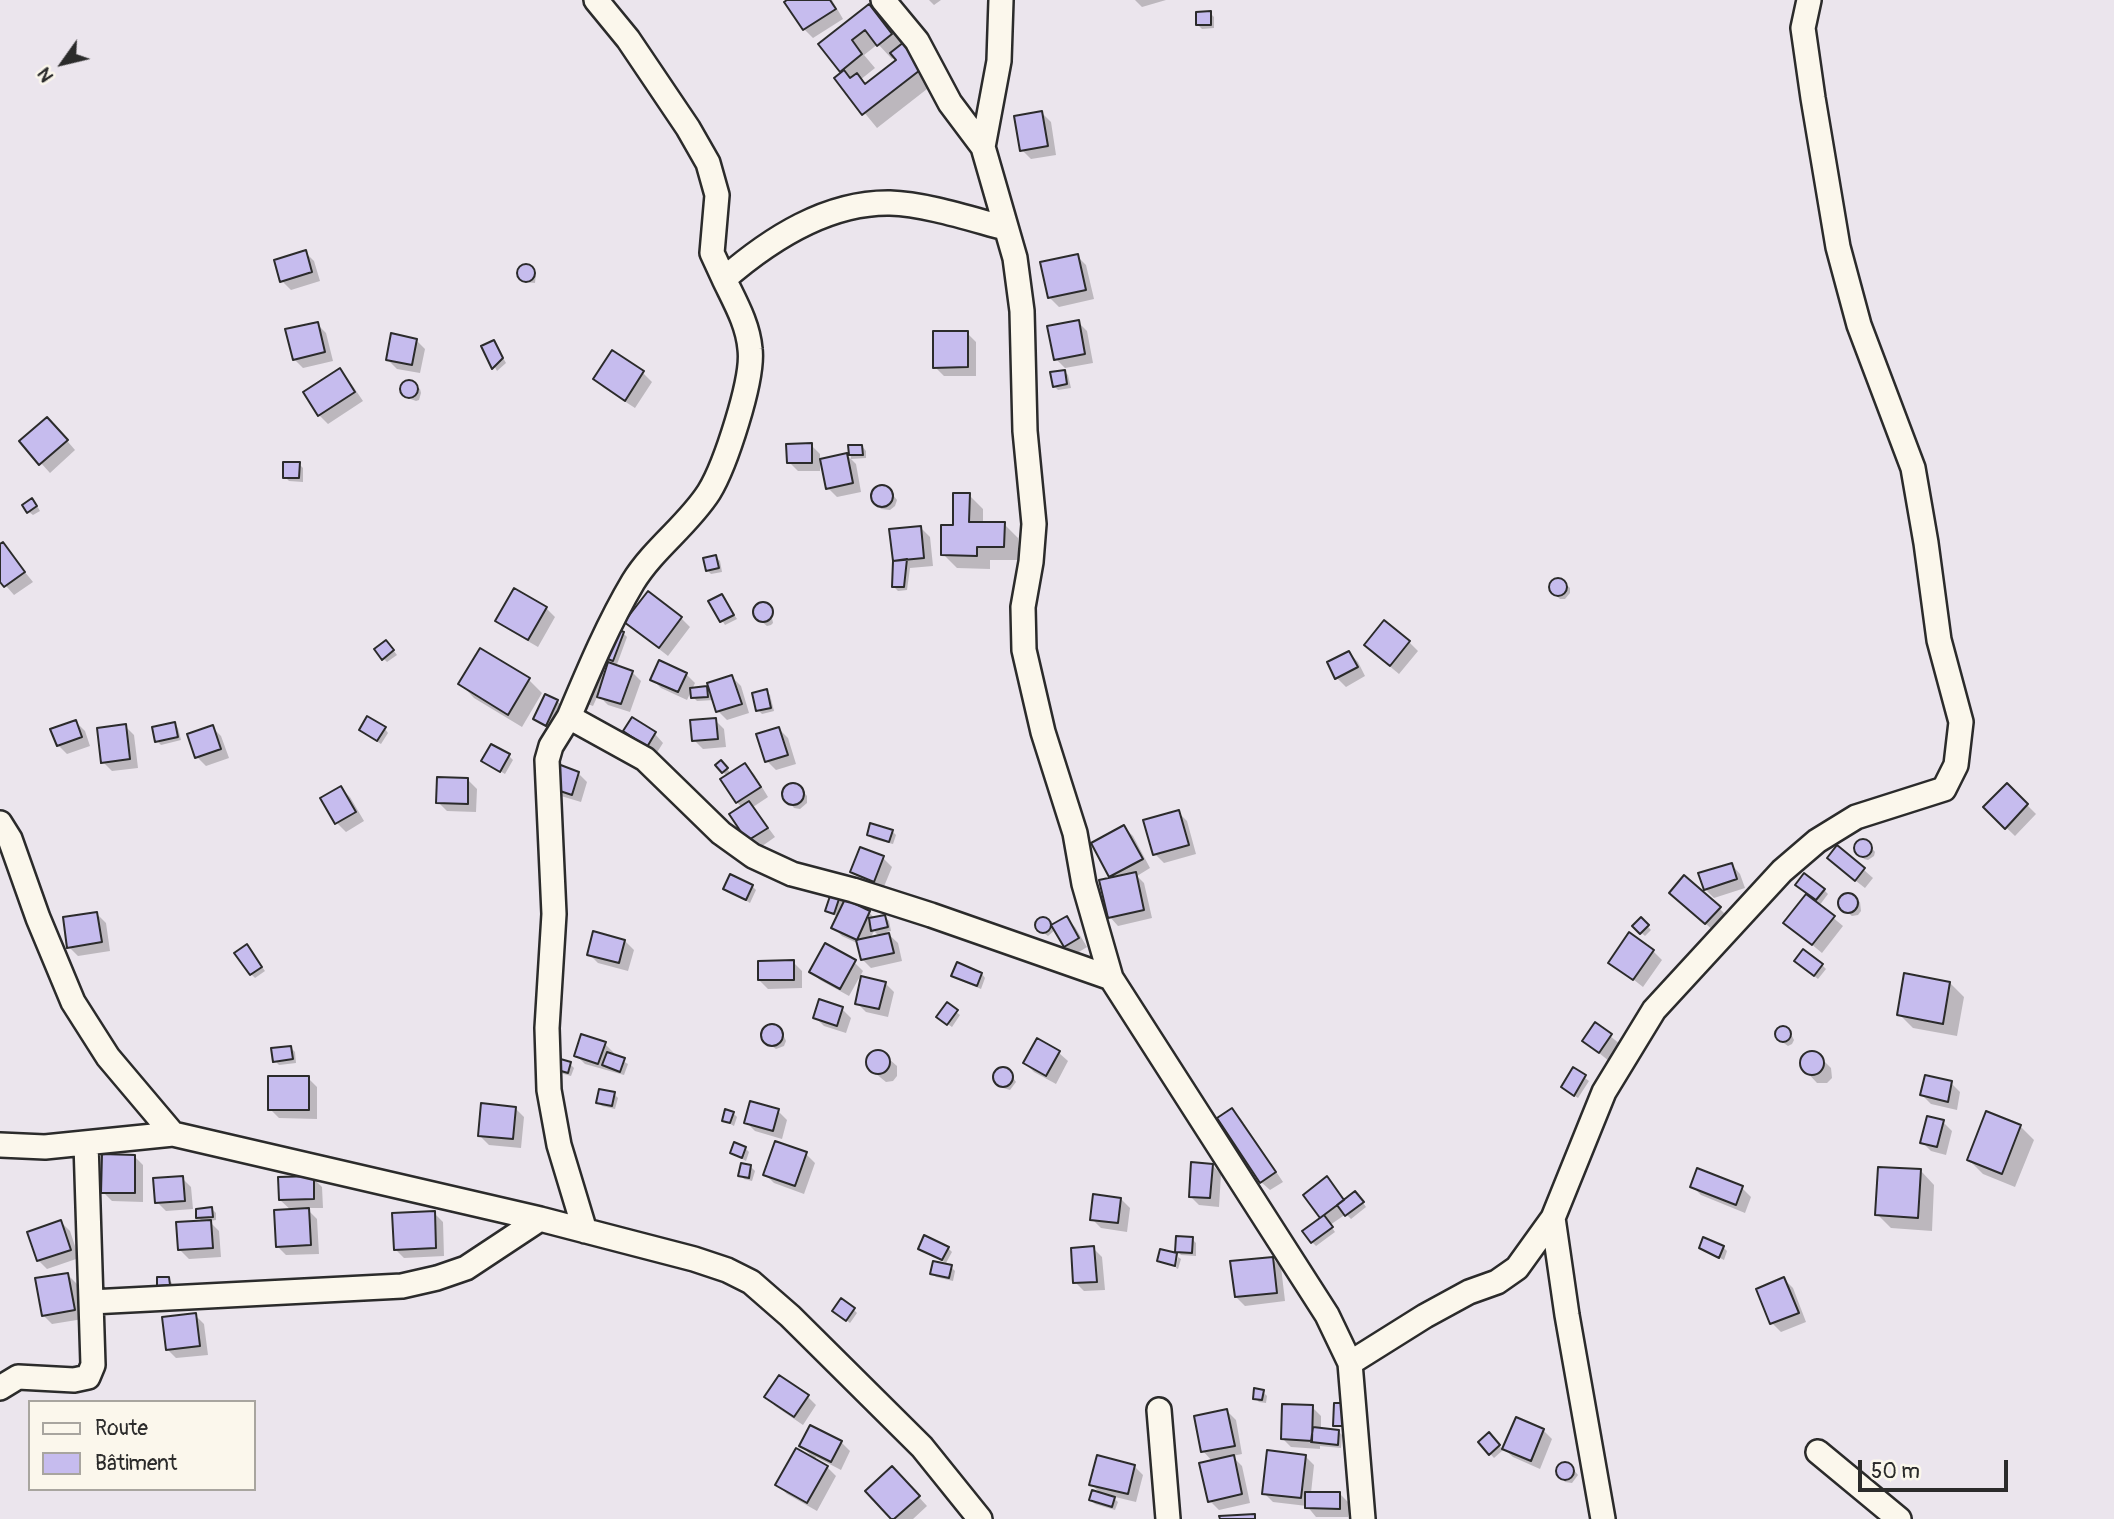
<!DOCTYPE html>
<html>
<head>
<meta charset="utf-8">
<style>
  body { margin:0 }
  #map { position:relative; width:2114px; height:1519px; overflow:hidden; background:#ebe5ed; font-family:Pangolin,sans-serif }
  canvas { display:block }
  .legend { position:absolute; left:28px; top:1400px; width:228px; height:91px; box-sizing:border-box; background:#fbf7ec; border:2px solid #a8a59f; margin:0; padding:9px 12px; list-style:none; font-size:21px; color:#2b2b2b }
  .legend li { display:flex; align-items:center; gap:14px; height:35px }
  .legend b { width:35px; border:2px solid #a8a59f }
  .north { position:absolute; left:28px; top:28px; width:70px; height:70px; -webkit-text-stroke:5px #fbf7ec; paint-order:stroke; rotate:236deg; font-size:19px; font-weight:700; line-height:28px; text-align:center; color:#2b2b2b }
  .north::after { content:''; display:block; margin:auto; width:24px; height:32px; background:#2b2b2b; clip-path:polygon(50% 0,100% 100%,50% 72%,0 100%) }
  .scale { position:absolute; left:1858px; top:1460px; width:150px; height:32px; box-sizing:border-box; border:4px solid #2b2b2b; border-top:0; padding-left:9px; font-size:21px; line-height:24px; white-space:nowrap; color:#2b2b2b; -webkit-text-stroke:5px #fbf7ec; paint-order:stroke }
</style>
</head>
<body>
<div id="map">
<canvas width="2114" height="1519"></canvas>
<ul class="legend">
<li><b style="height:9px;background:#fbf7ec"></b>Route</li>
<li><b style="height:19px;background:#c6bcee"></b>Bâtiment</li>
</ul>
<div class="north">N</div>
<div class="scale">50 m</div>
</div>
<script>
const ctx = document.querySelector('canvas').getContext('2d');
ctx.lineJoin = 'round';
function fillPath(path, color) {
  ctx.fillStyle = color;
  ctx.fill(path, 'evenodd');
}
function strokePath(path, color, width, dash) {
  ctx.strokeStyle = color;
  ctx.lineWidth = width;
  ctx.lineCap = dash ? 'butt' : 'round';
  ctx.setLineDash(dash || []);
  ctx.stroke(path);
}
fillPath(new Path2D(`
  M790,0H832L843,19L813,38L804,29Z
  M929,0H941L934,5Z
  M1135,0H1166L1142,7Z
  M868,6L936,82L877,128L836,78L844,73L821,44ZM878,44L892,59L895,56L898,60L866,85L860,80L875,68L864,55Z
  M1210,13L1214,17V28L1202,29L1198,25Z
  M1042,113L1051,122L1056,155L1031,159L1022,150Z
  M305,252L314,261L320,281L291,290L282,281Z
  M1077,256L1086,265L1094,299L1059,307L1050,298Z
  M525,266L536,273L535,283L525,282L520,277L522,267Z
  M1078,322L1087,331L1093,363L1065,368L1056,359Z
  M317,324L326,333L333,361L303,368L294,359Z
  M967,333L976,342V376H944L935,367Z
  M416,340L425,349L420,373L397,369L388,360Z
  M494,342L506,363L497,371L484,347Z
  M613,353L643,373L652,382L635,408L604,388L595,379Z
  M340,370L348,379L363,401L328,424L319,415Z
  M1064,371L1068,375L1071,388L1058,390L1054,386Z
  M408,382L420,389L421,393L419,400L416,401L408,398L404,394L402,390Z
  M56,428L75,450L50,473L22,442Z
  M811,445L820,454V471H798L789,462Z
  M862,446L866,451V458L851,459L850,447Z
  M847,455L856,464L861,492L837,497L828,488Z
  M299,464L303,468V482L289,481L285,477Z
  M880,487L889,490L897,500L895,506L890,510L881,509L873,499L875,490Z
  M969,495L983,509V524H1004L1018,538V560H990V569L957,568L943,554Z
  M36,504L40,511L33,515L29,512Z
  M921,528L930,537L933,566L910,568L907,590L898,591L894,587Z
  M3,545L33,582L14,595L0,579V547Z
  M716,557L720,561L722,572L711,574L707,570Z
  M1553,580H1561L1570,588V593L1565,599H1560L1551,591V583Z
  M722,596L737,619L725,625L711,602Z
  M765,604L770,608L773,623L771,625L767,626L756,617L755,611L760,605Z
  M546,608L555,617L538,647L507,629L498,620Z
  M681,618L690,627L668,656L636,631Z
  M623,633L627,637L616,667L632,672L641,681L630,712L608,705L598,695L593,706L585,703L595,665L607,672L611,661L604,657Z
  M1409,642L1418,651L1399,674L1375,654Z
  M390,646L397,655L387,662L383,658Z
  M1349,653L1358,662L1365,676L1346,687L1337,678Z
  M686,674L695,683L687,700L661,688L652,679Z
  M732,677L741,686L749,713L727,720L718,711L714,700L697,701L693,697L707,688L712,694Z
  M528,679L542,693L522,727L474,698L461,684Z
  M766,691L770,695L774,711L762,714L758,710Z
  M557,701L561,705L550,728L535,719Z
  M715,720L724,729L726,747L703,749L694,740Z
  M76,722L85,731L90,746L67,754L58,745Z
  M174,724L178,728L181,740L161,745L157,741Z
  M125,726L134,735L138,768L112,771L103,762Z
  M212,727L221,736L229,758L206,766L197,757Z
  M385,729L388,733L381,744L365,734Z
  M779,729L788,738L796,764L776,770L767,761Z
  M625,731L655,734L663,743L656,754L634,740Z
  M509,756L513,760L505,774L483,761Z
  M745,765L754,774L768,797L753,807L775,837L758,849L749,840L742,808L737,802L727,776L723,772L725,766L731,774Z
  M578,773L587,782L581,802L561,796L553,787Z
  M468,780L477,789L476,812L447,811L438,802Z
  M792,785L799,786L807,796V803L800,809L794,808L784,795L787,787Z
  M2007,785L2036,814L2015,836L1985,807Z
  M341,788L350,797L364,821L346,832L337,823Z
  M1178,812L1187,821L1196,854L1164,863L1155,854Z
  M1124,827L1133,836L1150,868L1137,876L1144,883L1152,918L1118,926L1110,917L1114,879L1093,844Z
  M892,831L896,835L893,844L873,839L869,835Z
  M1861,841L1868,843L1875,852L1874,856L1868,860L1864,859L1856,848Z
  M1838,847L1873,878L1865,888L1838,867Z
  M883,858L892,867L883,889L861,880L852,871Z
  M1732,865L1740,874L1745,888L1714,898L1705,889Z
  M752,886L756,890L750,903L725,889Z
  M1824,890L1828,894L1819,906L1843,926L1822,953L1786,923L1808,893Z
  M840,894L843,900L869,912L875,919L885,917L889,921L891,931L886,932L898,943L902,961L871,968L862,959L859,944L842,936L833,927L838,917L827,911ZM874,931L880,937L870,939Z
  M1847,895L1860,902L1861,911L1858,915L1852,916L1843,909L1840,901Z
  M1680,901L1719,908L1728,917L1715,932Z
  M97,914L106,923L110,951L78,956L69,947Z
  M1066,918L1075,927L1087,947L1074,955L1065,946L1056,929L1048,936L1038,929L1037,925L1040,920L1044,919L1052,926Z
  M1641,919L1651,930L1645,936L1634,926Z
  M625,941L634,950L628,971L598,963L589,954Z
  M250,950L265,971L255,978L251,974Z
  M1653,951L1662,960L1643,987L1611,962Z
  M793,962L802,971V988L768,989L759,980Z
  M854,962L863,971L849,996L820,980L811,972Z
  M1800,965H1822L1826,969L1818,979Z
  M982,974L985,978L981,989L957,979L953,975Z
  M885,983L894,992L888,1017L866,1012L857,1003Z
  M1950,983L1964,997L1957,1036L1913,1028L1899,1014Z
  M842,1009L851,1018L846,1033L824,1026L815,1017Z
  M956,1012L960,1015L952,1027L942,1020Z
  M1595,1024L1620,1044L1609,1061L1584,1041Z
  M771,1025L782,1032L786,1041L784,1046L776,1049L766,1042L763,1036L764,1030Z
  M1782,1028L1791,1034L1794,1040L1792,1044L1788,1046L1778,1039L1777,1033Z
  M1038,1041L1059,1053L1068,1061L1056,1084L1034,1072L1025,1063Z
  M605,1044L614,1053L613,1056L628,1064L624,1075L585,1064L576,1055Z
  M291,1048L295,1052L296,1063L279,1065L275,1061Z
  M881,1052L897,1066V1076L893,1081L886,1082L870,1069L868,1059L871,1054Z
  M1809,1053H1816L1831,1068L1832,1078L1827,1083H1817L1803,1068L1804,1057Z
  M570,1064L574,1068L571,1076L560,1073L556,1069Z
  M1002,1069L1008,1070L1016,1082L1010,1090L1003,1088L995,1079L998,1071Z
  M1574,1070L1589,1081L1578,1098L1567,1091Z
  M308,1078L317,1087V1119L279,1118L270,1109Z
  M1951,1083L1960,1092L1957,1110L1931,1104L1922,1095Z
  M614,1094L618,1098L615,1109L602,1106L598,1102Z
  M515,1108L524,1117L521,1148L489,1145L480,1136Z
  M1232,1110L1241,1119L1283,1182L1270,1190L1261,1182Z
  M778,1111L787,1120L782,1139L755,1131L746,1122Z
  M733,1113L737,1117L734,1126L723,1120Z
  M1943,1122L1952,1131L1946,1155L1931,1151L1922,1142Z
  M2020,1126L2034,1140L2015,1187L1983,1174L1969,1160Z
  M745,1148L749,1152L746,1161L732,1153Z
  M806,1154L815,1163L804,1194L774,1183L765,1174Z
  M134,1156L143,1165V1202L112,1201L103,1192Z
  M1212,1165L1221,1174L1219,1207L1199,1205L1190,1196Z
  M751,1167L755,1171L752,1181L744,1179L740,1175Z
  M1698,1170L1742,1188L1751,1197L1745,1213L1701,1195L1692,1186Z
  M1921,1171L1934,1185L1932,1231L1891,1228L1877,1214Z
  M182,1178L191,1187L193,1209L166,1211L157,1202Z
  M313,1178L322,1187L323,1208H306L317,1219L319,1254L286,1255L277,1246L292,1211L280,1200Z
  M1327,1179L1346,1201L1359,1197L1366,1207L1351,1219L1346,1214L1330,1225L1335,1232L1316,1246L1312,1242L1322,1218Z
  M1121,1199L1130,1208L1127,1232L1101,1228L1092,1219Z
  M212,1209L216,1213V1220L209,1221L219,1231L221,1257L189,1259L180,1250L203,1222L198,1217Z
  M434,1213L443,1222L444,1256L404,1258L395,1249Z
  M61,1222L70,1231L79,1258L47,1269L38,1260Z
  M1192,1239L1196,1243V1256L1181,1255L1177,1251Z
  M1723,1247L1727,1251L1724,1260L1701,1248Z
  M920,1248H948L952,1252L946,1263Z
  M1093,1248L1102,1257L1105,1290L1084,1291L1075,1282Z
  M1178,1257L1181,1259L1178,1269L1176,1268Z
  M1272,1258L1281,1267L1285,1301L1245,1306L1236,1297Z
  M951,1267L955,1271L953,1281L936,1277L932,1273Z
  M68,1275L77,1284L83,1319L52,1324L43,1315Z
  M168,1279L172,1283L173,1289H163L159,1285Z
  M1784,1279L1793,1288L1806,1322L1781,1332L1772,1323Z
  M853,1309L857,1313L850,1323L838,1314Z
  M195,1315L204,1324L208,1355L176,1358L167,1349Z
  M1263,1392L1267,1396L1266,1403L1259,1402L1255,1398Z
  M807,1396L816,1405L803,1425L775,1406L767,1397Z
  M1312,1407L1321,1416V1429L1338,1431L1342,1435L1341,1448L1320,1446V1449L1291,1447L1282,1438Z
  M1227,1411L1236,1420L1242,1454L1232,1456L1242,1466L1250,1503L1219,1510L1210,1501L1213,1462L1203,1451Z
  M1543,1430L1552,1439L1540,1469L1513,1457L1504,1449Z
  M1489,1434L1503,1450L1494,1458L1480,1442Z
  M841,1442L850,1451L841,1470L816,1457L814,1460L827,1467L836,1476L817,1511L787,1494L778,1485L815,1459L801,1446Z
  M1305,1456L1314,1465L1311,1493L1340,1494L1349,1503L1348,1517H1316L1307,1506L1273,1502L1264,1493Z
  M1564,1463L1569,1464L1578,1475L1572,1483L1565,1482L1558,1471Z
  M1134,1466L1143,1475L1136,1502L1111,1496L1118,1502L1115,1510L1095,1504L1091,1500L1102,1495L1091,1484Z
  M892,1468L927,1506L913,1519H893Z`), '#0003');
const building = new Path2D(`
  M787,0H830L836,9L803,30L784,2Z
  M869,4L892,34L877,46L865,30L852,40L862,54L840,72L818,44Z
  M1211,11V25H1196V12Z
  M904,42L924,67L862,115L834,78L844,70L850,78L857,73L865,84L896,60L890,53Z
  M1042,111L1048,146L1020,151L1014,116Z
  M306,250L312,272L280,282L274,260Z
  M1078,254L1086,290L1048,298L1040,262Z
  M517 273a9 9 0 1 1 18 0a9 9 0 1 1-18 0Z
  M1079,320L1085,354L1054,360L1047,326Z
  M318,322L325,352L293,360L285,329Z
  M933,331H968V367L933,368Z
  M391,333L417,339L412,365L386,360Z
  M494,340L503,358L492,369L481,346Z
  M612,350L644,371L625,401L593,379Z
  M340,368L355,392L318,416L303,392Z
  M1065,370L1067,384L1053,387L1050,372Z
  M400 389a9 9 0 1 1 18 0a9 9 0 1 1-18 0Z
  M47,417L68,440L39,465L19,441Z
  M812,443V463H787L786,444Z
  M848,445H862L863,455H849Z
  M847,453L853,483L826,489L820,459Z
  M283,462H300L299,478H283Z
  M871 496a11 11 0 1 1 22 0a11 11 0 1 1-22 0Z
  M953,493H970L969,522H1005L1004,547H977V556L941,555V525H953Z
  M32,498L37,506L27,513L22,505Z
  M921,526L924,558L893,561L889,529Z
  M3,542L25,572L4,587L0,582V544Z
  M716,555L719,568L706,571L703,558Z
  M907,559L904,587H892L893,561Z
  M1549 587a9 9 0 1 1 18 0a9 9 0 1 1-18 0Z
  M514,588L547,607L528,640L495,621Z
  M648,591L682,617L659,648L624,622Z
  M722,594L734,615L720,622L708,601Z
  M753 612a10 10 0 1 1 20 0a10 10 0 1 1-20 0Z
  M1384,620L1410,641L1390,666L1364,645Z
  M613,628L624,632L613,661L602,657Z
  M386,640L394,650L382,660L374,649Z
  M480,648L530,678L508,715L458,684Z
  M1349,651L1358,667L1335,679L1327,662Z
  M659,660L687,673L678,692L650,680Z
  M608,662L633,671L621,704L597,697Z
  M732,675L742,704L716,712L707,683Z
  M707,686L708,697L691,698L690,688Z
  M767,689L771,708L756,711L752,693Z
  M545,694L558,700L546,726L533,719Z
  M367,716L386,727L377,741L359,730Z
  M632,717L656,732L647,747L623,731Z
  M716,718L718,739L692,741L690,720Z
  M76,720L82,737L57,746L50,729Z
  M175,722L178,737L155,742L152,727Z
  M126,724L130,759L101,763L97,728Z
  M213,725L221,749L195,758L187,734Z
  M779,727L788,755L765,762L756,734Z
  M491,744L510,754L500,772L481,761Z
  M721,760L728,768L722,773L715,765Z
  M745,763L761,787L736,803L720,779Z
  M558,764L579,772L572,795L551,788Z
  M437,777L468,778V804L436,803Z
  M782 794a11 11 0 1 1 22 0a11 11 0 1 1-22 0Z
  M2007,783L2028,804L2005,829L1983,807Z
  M341,786L356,812L335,824L320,798Z
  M749,801L768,828L747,841L729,814Z
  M1179,810L1189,845L1153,855L1143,820Z
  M870,823L893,830L889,842L867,835Z
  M1124,825L1143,859L1109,877L1091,843Z
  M1854 848a9 9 0 1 1 18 0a9 9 0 1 1-18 0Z
  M1837,845L1865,868L1855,881L1827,858Z
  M860,847L884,856L874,882L850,872Z
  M1732,863L1737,879L1704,890L1698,873Z
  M1136,872L1144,910L1108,918L1099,880Z
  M1804,873L1825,889L1816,900L1795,885Z
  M730,874L753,885L746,900L723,889Z
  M1684,875L1721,907L1705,924L1669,893Z
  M832,890L841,893L834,914L825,911Z
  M1838 903a10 10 0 1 1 20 0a10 10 0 1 1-20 0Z
  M1806,894L1835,916L1812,945L1783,923Z
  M845,899L870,911L857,940L831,928Z
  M97,912L102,942L67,948L63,917Z
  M885,915L888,927L871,931L869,918Z
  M1067,916L1079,938L1064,947L1051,925Z
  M1641,917L1649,925L1640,934L1632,926Z
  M1035 925a8 8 0 1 1 16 0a8 8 0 1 1-16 0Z
  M593,931L625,940L619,963L587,955Z
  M1629,932L1654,950L1633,980L1608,963Z
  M889,933L894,953L861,960L856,940Z
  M825,943L856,960L840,989L809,972Z
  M247,944L262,967L250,975L234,953Z
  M1803,949L1823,964L1814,976L1794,961Z
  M794,960V980H758V961Z
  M957,962L982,973L977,986L951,976Z
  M1904,973L1950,982L1943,1024L1897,1015Z
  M861,976L886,982L879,1009L855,1004Z
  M819,999L843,1007L837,1026L813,1018Z
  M947,1002L958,1010L947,1025L936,1017Z
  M1595,1022L1612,1034L1599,1053L1582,1041Z
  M761 1035a11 11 0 1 1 22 0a11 11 0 1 1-22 0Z
  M1775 1034a8 8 0 1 1 16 0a8 8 0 1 1-16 0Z
  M581,1034L606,1042L598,1064L574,1056Z
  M1037,1038L1060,1051L1046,1076L1023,1063Z
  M291,1046L293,1059L273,1062L271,1048Z
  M866 1062a12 12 0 1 1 24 0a12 12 0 1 1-24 0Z
  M1800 1063a12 12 0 1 1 24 0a12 12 0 1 1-24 0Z
  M607,1052L625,1058L620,1072L602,1065Z
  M557,1058L571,1062L568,1073L554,1069Z
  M1573,1067L1586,1075L1574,1096L1561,1087Z
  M993 1077a10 10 0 1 1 20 0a10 10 0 1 1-20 0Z
  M1925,1075L1952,1081L1948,1102L1920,1095Z
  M268,1076H309V1110H268Z
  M599,1089L615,1092L612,1106L596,1103Z
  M750,1101L779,1109L773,1131L744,1123Z
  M481,1103L516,1107L513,1139L478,1136Z
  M1232,1108L1276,1172L1260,1183L1217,1118Z
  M725,1109L734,1112L730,1123L722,1121Z
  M1986,1111L2021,1125L2002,1174L1967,1160Z
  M1927,1116L1944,1120L1937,1147L1920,1143Z
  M775,1141L807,1152L795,1186L763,1175Z
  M734,1142L746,1147L742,1158L730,1153Z
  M102,1154L135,1155V1193H101Z
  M1191,1162L1213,1164L1210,1198L1189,1197Z
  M741,1163L751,1165L749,1178L738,1176Z
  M1878,1167L1921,1169L1918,1218L1875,1215Z
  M1697,1168L1743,1186L1736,1205L1690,1187Z
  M183,1176L185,1201L155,1203L153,1178Z
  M314,1176V1199L279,1200L278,1177Z
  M1327,1176L1344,1200L1320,1218L1303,1195Z
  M1355,1191L1364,1202L1345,1216L1337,1205Z
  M1093,1194L1121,1198L1118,1223L1090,1220Z
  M212,1207L213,1217L196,1218V1209Z
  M309,1208L311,1245L276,1247L274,1210Z
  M435,1211L436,1248L394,1250L392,1213Z
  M1324,1215L1333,1227L1311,1243L1302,1231Z
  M61,1220L71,1250L37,1261L27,1232Z
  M211,1220L213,1248L178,1250L176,1222Z
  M924,1235L949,1247L942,1260L918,1249Z
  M1176,1236L1193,1237L1192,1253L1175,1252Z
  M1703,1237L1724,1246L1719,1258L1699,1248Z
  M1094,1246L1097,1282L1073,1283L1071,1248Z
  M1160,1249L1177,1253L1175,1266L1157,1261Z
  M1273,1257L1277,1293L1235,1297L1230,1261Z
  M933,1261L952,1265L949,1278L930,1274Z
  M68,1273L75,1310L42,1316L35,1278Z
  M157,1277H169L170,1285L157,1286Z
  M1784,1277L1799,1313L1770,1324L1756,1289Z
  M841,1298L855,1308L846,1321L832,1311Z
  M196,1313L200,1346L166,1350L162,1317Z
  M779,1375L809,1395L794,1417L764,1397Z
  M1254,1388L1264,1390L1262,1400L1253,1399Z
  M1334,1403H1345L1344,1426H1333Z
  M1282,1404L1313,1405L1312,1441L1281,1439Z
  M1227,1409L1235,1446L1201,1452L1194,1416Z
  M1516,1417L1544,1429L1531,1461L1502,1449Z
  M810,1425L842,1441L831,1462L799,1446Z
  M1313,1427L1339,1430L1338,1445L1311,1442Z
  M1489,1432L1500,1445L1489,1455L1478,1442Z
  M796,1448L828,1466L807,1503L775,1485Z
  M1267,1450L1306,1455L1301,1498L1262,1494Z
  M1097,1455L1135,1465L1128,1494L1089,1485Z
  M1234,1455L1242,1494L1208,1502L1199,1463Z
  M1556 1471a9 9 0 1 1 18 0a9 9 0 1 1-18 0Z
  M892,1466L920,1496L894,1519H891L865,1491Z
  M1092,1490L1115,1497L1112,1507L1089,1500Z
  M1305,1492H1340V1509L1305,1508Z
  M1255,1514V1519H1220L1219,1516Z`);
fillPath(building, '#c6bcee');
strokePath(building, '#2b2b2b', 2);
const street = new Path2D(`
  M596,0L628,39L688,128L708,163L717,195L712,253L724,279
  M883,0L917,41L950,103L983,147L1015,258L1022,311L1025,431L1034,524L1031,562L1023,607L1024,650L1043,732L1075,833L1084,884L1111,978
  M983,147L999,61L1001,0
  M1005,228C971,219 925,204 890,203C827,202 770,239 724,279C735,302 748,324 750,349C754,379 725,466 709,492C688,525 654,548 633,582C608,624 588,672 569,717L645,759L721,833L753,856L792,874L853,890L931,915L1111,978L1327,1315L1350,1363L1363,1519
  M569,717L551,746L547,760L554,914L547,1028L549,1090L559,1145L585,1231
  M0,823L10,839L38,918L73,1002L108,1057L173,1134
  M0,1145L45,1147L173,1134L540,1219L694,1259L727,1270L751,1282L790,1316L922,1447L980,1519
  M1553,1218L1567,1315L1603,1519
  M91,1302L402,1286L437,1278L466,1268L540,1219
  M1350,1363L1425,1316L1469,1292L1497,1282L1517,1268L1553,1218L1604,1092L1654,1010L1782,871L1817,841L1856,817L1944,789L1956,765L1961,722L1939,640L1926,543L1913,468L1859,325L1838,247L1813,98L1803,28L1809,0
  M0,1388L18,1377L74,1380L88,1377L93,1365L86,1143
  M1159,1410L1168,1519
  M1818,1452L1899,1519`);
strokePath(street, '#2b2b2b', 28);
strokePath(street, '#fbf7ec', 23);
</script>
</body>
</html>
